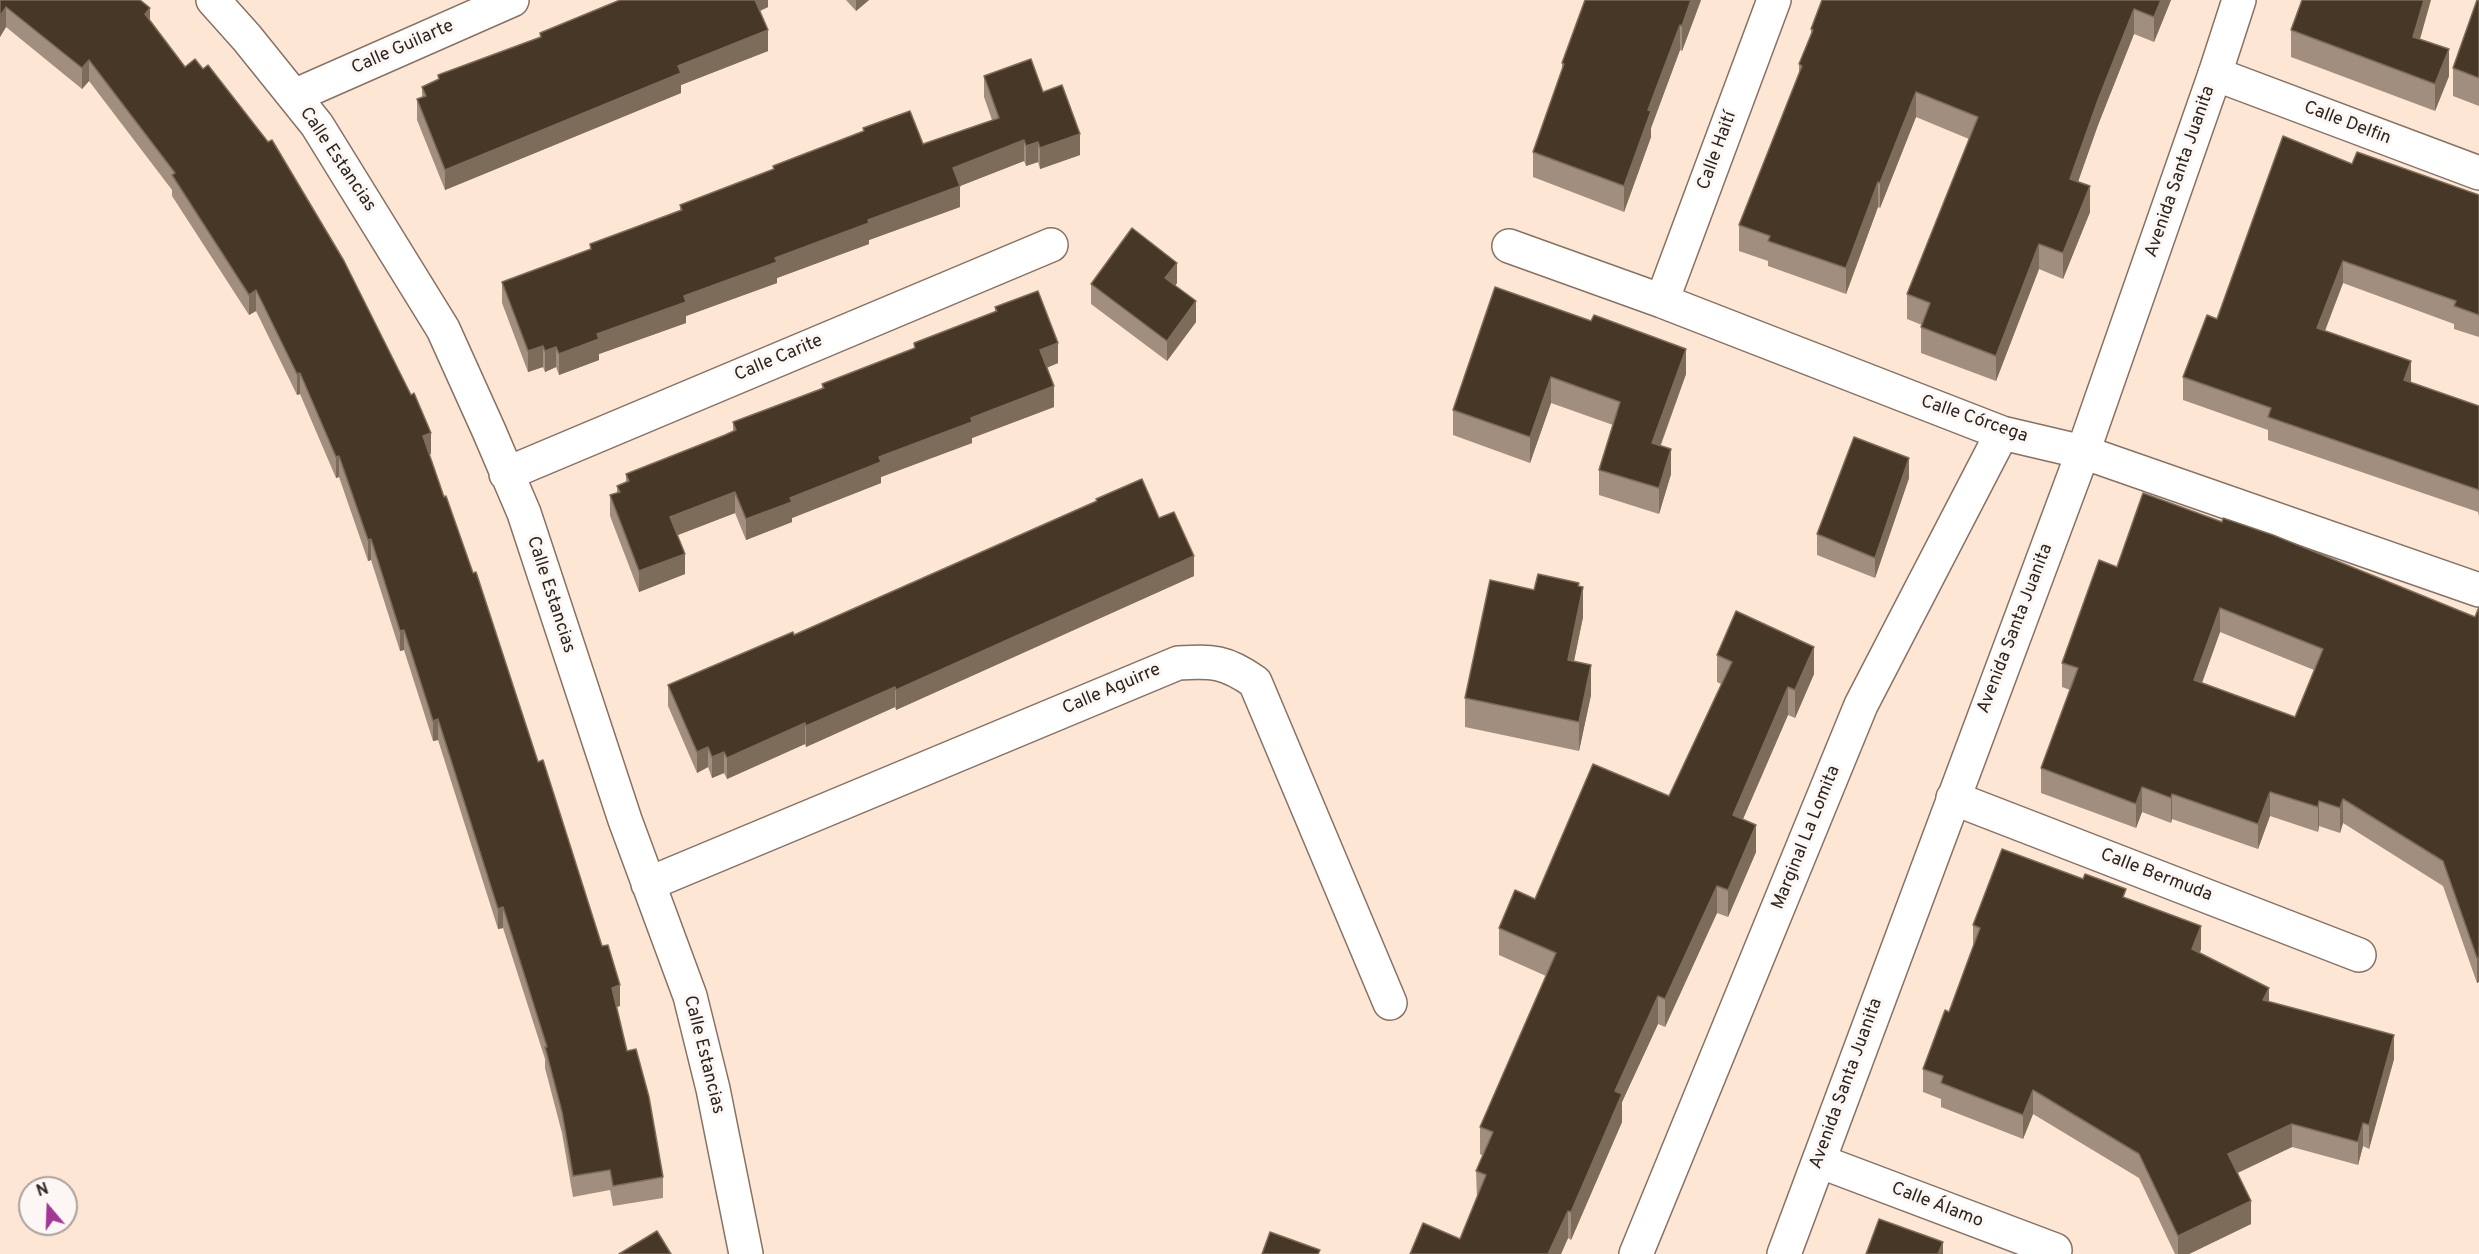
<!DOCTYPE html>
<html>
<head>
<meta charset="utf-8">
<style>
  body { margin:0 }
  #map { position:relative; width:2479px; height:1254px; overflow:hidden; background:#fee6d5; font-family:Overpass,sans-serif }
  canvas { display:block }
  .north { position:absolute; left:18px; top:1176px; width:60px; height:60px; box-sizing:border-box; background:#fcf7f4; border:2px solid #a9a39e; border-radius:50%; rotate:341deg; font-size:16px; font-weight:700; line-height:24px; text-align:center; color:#2d241e }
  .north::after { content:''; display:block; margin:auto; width:21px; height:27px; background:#a33696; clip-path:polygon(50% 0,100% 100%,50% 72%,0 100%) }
</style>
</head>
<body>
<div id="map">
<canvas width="2479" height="1254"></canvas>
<div class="north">N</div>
</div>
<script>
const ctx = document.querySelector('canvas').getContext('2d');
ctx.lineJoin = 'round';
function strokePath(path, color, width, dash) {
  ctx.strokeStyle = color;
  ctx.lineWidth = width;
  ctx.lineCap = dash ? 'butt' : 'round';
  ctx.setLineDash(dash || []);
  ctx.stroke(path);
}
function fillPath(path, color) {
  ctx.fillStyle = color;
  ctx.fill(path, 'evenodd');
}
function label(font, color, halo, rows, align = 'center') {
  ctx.font = font + ' Overpass,sans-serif';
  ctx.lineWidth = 6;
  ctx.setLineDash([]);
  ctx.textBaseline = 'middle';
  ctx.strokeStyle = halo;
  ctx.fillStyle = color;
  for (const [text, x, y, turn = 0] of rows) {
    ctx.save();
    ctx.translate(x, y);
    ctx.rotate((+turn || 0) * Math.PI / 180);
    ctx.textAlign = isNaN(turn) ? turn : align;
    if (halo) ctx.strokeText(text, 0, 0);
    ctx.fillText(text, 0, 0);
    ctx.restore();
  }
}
const minor = new Path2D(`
  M213,0L247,38L317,125L443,329L489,431L524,513L625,820L690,996L713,1089L746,1254
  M2215,74L2479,173
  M294,96L512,0
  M1509,246L1662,301L2002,433L2083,452L2479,590
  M1662,301L1774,0
  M506,474L1051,245
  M1953,798L2359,955
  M648,884L1178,663C1213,661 1225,661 1255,682L1390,1003
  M1819,1161L2055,1250
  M1636,1254L1861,705L2002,433`);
const tertiary = new Path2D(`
  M1784,1254L2083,452L2215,74L2239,0`);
strokePath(minor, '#877162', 36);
strokePath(tertiary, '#877162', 36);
strokePath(minor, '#fff', 33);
strokePath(tertiary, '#fff', 33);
fillPath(new Path2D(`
  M0,0L150,20L431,454H429L538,762L620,1006L617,1007L627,1051L663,1177V1198L613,1206L610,1190L573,1197L562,1133L545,1068V1059L503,928L498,929L438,740L433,741L404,650L400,651L371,560L368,561L339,477L336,478L300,394L297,395L256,311L249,315L172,196V190L89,81L82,89L6,27L0,37Z
  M768,0V7L760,11L768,51L681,85V93L445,190L417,120V99L422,97V87L438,80V75L540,37V33Z
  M846,0H869L856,11Z
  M1701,0L1682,51L1680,50L1651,128V137L1624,212L1533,177V152L1562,71V63Z
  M1822,0H2171L2154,42L2134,34L2098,125L2078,182L2090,212L2063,279L2039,269L1996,381L1921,353V327L1922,325L1907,319V294L1969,139L1916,117L1880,208L1878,207L1846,294L1768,266V261L1739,251V225L1799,73V64L1811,34V29Z
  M2479,0V106L2453,96V68Z
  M2291,30L2420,39L2449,76L2435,111L2291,57Z
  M984,76L1043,92L1080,155L1040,169L1038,162L1026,166L1024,161L960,186V207L869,240V244L777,278V283L686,316V323L599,354V360L559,375L556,367L545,372L543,367L528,372L502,303V282L590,249V244L680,210V205L773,170V166L863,132V128L923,144L992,120L984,97Z
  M2352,164L2479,195V337L2454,329V324L2343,283L2325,331L2411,383L2479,406V516L2478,512L2268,440V430L2183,400V377L2217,319Z
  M1177,283L1175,286L1196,322L1167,361L1091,304V284Z
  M1495,287L1686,374L1661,445L1671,474L1659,514L1599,495V470L1613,425L1551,403L1530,463L1453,435V410Z
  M995,307L1058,363L1047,368L1054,407L972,438V443L881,477V483L792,518V522L746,540L735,513L678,535L685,574L639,592L610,516V495L617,493V486L626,482V474L725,435L733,431V422L822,388V384L914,349V343L995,312Z
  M1909,478L1875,578L1817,555V534Z
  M1096,499L1159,518L1194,576L896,710L895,707L806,747L805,744L727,779L724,773L712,778L708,767L697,773L668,706V685L794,635L1096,501Z
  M2117,567L2475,617L2479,607V982L2477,983L2443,886L2343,823L2340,833L2319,826L2318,832L2270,816L2258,849L2172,819L2171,823L2142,812L2136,828L2041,793V768L2070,690L2062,687V663ZM2220,632L2314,670L2295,717L2202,683Z
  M1579,586L1583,617L1574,661L1591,695L1579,751L1465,727V698Z
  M1717,655L1814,674L1795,718L1788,715L1743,819L1756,852L1728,917L1717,913L1665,1027L1658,1024L1622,1102V1122L1571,1240L1568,1238L1561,1254H1410L1460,1239L1477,1198L1476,1171L1483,1156L1480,1154V1127L1546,976L1499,955V928L1669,796L1721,684L1717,682Z
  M2126,898L2201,949L2200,953L2269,1002L2394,1059L2369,1149L2363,1146L2358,1165L2292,1147L2238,1173L2251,1224L2189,1254H2175L2139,1178L2033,1114L2023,1139L1941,1107V1099L1923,1092V1069L1949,1012L1973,947V925Z`), '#a28e7e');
fillPath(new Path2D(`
  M753,0H768V7L753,14Z
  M856,0H869L856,11Z
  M1691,0H1701L1682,51V26Z
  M2161,0H2171L2154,42V17Z
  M2424,0H2431L2413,64V37Z
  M6,7V27L0,37V16Z
  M150,8V29L145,14Z
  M2134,9V34L2098,125L2070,204V179L2098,100Z
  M1680,25V50L1651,128V137L1624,212V186L1648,110Z
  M768,30V51L681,85V93L445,190V170L678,66Z
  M2449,49V76L2435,111V84Z
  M89,60V81L82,89V68Z
  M1916,92V117L1880,208V183Z
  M1080,134V155L1040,169V148Z
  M1024,140V161L960,186V207L869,240V244L777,278V283L686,316V323L599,354V360L559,375V354L597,334L684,296L868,220L953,168Z
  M1038,142V162L1026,166V146Z
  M1878,182V207L1846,294V268Z
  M2090,186V212L2063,279V253Z
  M2039,244V269L1996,381V356Z
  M2343,261V283L2317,351V328Z
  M1177,263V283L1165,299V278Z
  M256,290V311L249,315V295Z
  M1196,301V322L1167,361V341Z
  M1058,343V363L1040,370V350Z
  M543,346V367L528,372V351Z
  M556,347V367L545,372V351Z
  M1686,349V374L1652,468V443Z
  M2411,361V384L2404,380Z
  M300,373V394L297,395V374Z
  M1551,377V403L1530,463V437Z
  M1054,386V407L972,438V443L881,477V483L792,518V522L746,540V519L790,498L879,457L971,418Z
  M431,433V454L423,457V436Z
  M1671,449V474L1659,514V488Z
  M339,456V477L336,478V457Z
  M1909,458V478L1875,578V558Z
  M735,492V513L670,538V517Z
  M371,539V560L368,561V540Z
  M685,554V574L639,592V571Z
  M1194,556V576L896,710V690Z
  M1579,583V605L1583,587V617L1568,690V660Z
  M2220,608V632L2194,705V680Z
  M404,630V650L400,651V631Z
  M1814,647V674L1795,718V690Z
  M1591,665V695L1579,751V722Z
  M895,687V707L806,747V726Z
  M1788,687V715L1733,842V815Z
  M438,719V740L433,741V721Z
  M805,723V744L727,779V758Z
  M708,747V767L697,773V752Z
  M724,752V773L712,778V757Z
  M2142,787V812L2136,828V804Z
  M2270,792V816L2258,849V824Z
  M2172,794V819L2171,823V798Z
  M2343,799V823L2340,833V808Z
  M2319,801V826L2318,832V807Z
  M1756,825V852L1728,917V890Z
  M1717,886V913L1665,1027V999Z
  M503,907V928L498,929V909Z
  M2201,926V949L2192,973V949Z
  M2477,958H2479V982L2477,983Z
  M620,985V1006L612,1008V988Z
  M2269,988V1011L2263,1000Z
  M1658,996V1024L1622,1102V1122L1571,1240V1212L1615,1091Z
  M2394,1035V1059L2369,1149V1125Z
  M2033,1090V1114L2023,1139V1115Z
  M2363,1123V1146L2358,1165V1142Z
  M2292,1124V1147L2228,1177V1154Z
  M2251,1201V1224L2189,1254H2178V1236Z
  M1568,1211V1238L1561,1254H1548Z
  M1943,1242V1254H1938Z`), '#7e6c5a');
const building = new Path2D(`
  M0,0H140L150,8L145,14L185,67L195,59L203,69L208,65L268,142L272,140L344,261L411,395L414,393L431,433L423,436L444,497L446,496L473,573L476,572L538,762L543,760L602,946L608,945L620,985L612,988L627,1051L636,1049L649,1097L663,1177L613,1186L610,1170L573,1176L562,1112L545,1047H547L503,907L498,909L438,719L433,721L404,630L400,631L371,539L368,540L339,456L336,457L300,373L297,374L256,290L249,295L172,175L175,173L89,60L82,68L6,7L0,16Z
  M620,0H755L768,30L678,66L681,73L445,170L417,99L426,96L422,87L439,79L438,75L541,37L540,33Z
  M1585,0H1691L1682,26L1680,25L1648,110L1651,111L1624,186L1533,152L1564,64L1562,63Z
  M1822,0H2161L2154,17L2134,9L2098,100L2070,179L2090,186L2063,253L2039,244L1996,356L1921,327L1930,303L1907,294L1978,117L1916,92L1880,183L1878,182L1846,268L1768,241L1770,236L1739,225L1802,66L1799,64L1813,30L1811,29Z
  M2302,0H2424L2413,37L2449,49L2435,84L2291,30Z
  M2477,0H2479V78L2453,68Z
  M1031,59L1043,92L1062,85L1080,134L1040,148L1038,142L1026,146L1024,140L953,168L960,186L868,220L869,223L775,258L777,262L684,296L686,302L597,334L599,339L559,354L556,347L545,351L543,346L528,351L502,282L591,249L590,244L682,210L680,205L774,169L773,166L864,131L863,128L910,111L923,144L999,118L984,76Z
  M2283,136L2352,164L2357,152L2479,195V315L2454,306L2456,301L2343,261L2317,328L2411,361L2404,380L2479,406V490L2268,417L2271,408L2183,377L2207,315L2217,319Z
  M1132,228L1177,263L1165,278L1196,301L1167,341L1091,284Z
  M1495,287L1591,321L1594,315L1686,349L1652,443L1671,449L1659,488L1599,470L1620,402L1551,377L1530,437L1453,410Z
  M1038,291L1058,343L1040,350L1054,386L971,418L972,422L879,457L881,462L790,498L792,502L746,519L735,492L670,517L685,554L639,571L610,495L620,492L617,486L629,481L626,474L725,435L736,430L733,422L824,388L822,384L915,348L914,343L997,311L995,307Z
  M1854,437L1909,458L1875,558L1817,534Z
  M1142,479L1159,518L1174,512L1194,556L896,690L895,687L806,726L805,723L727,758L724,752L712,757L708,747L697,752L668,685L793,632L794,635L1097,501L1096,499Z
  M2143,493L2222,522L2223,518L2273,535L2475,617L2479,607V958H2477L2443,861L2343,799L2340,808L2319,801L2318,807L2270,792L2258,824L2172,794L2171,798L2142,787L2136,804L2041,768L2078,668L2062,663L2099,560L2117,567ZM2220,608L2323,649L2295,717L2194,680Z
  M1538,574L1579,583L1578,586L1583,587L1568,660L1591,665L1579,722L1465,698L1490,580L1534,590Z
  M1736,611L1814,647L1795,690L1788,687L1733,815L1756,825L1728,890L1717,886L1665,999L1658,996L1615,1091L1622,1094L1571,1212L1568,1211L1548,1254H1410L1423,1223L1460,1239L1486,1175L1476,1171L1493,1132L1480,1127L1556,953L1499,928L1515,890L1535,899L1593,764L1669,796L1732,662L1717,655Z
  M2002,849L2083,879L2085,874L2126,889L2123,897L2201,926L2192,949L2269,988L2263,1000L2394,1035L2369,1125L2363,1123L2358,1142L2292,1124L2228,1154L2251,1201L2178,1236L2139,1154L2033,1090L2023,1115L1941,1083L1943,1076L1923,1069L1945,1010L1949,1012L1980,928L1973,925Z
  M1879,1219L1943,1242L1938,1254H1866Z
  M657,1231L671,1254H619Z
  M1270,1232L1320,1250L1318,1254H1262Z`);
fillPath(building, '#473726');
strokePath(building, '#7e6c5a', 1.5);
label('18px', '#2d241e', '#fcf7f4', [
  ["Calle Guilarte",403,48,-24],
  ["Calle Delfin",2347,124,21],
  ["Calle Haití",1718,151,-70],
  ["Calle Estancias",337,160,56],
  ["Avenida Santa Juanita",2181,172,-71],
  ["Calle Carite",779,359,-23],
  ["Calle Córcega",1974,420,19],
  ["Calle Estancias",550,595,72],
  ["Avenida Santa Juanita",2016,629,-69],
  ["Calle Aguirre",1112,690,-23],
  ["Marginal La Lomita",1807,838,-68],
  ["Calle Bermuda",2156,876,21],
  ["Calle Estancias",703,1055,76],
  ["Avenida Santa Juanita",1847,1084,-70],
  ["Calle Álamo",1937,1206,21]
]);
</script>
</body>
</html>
